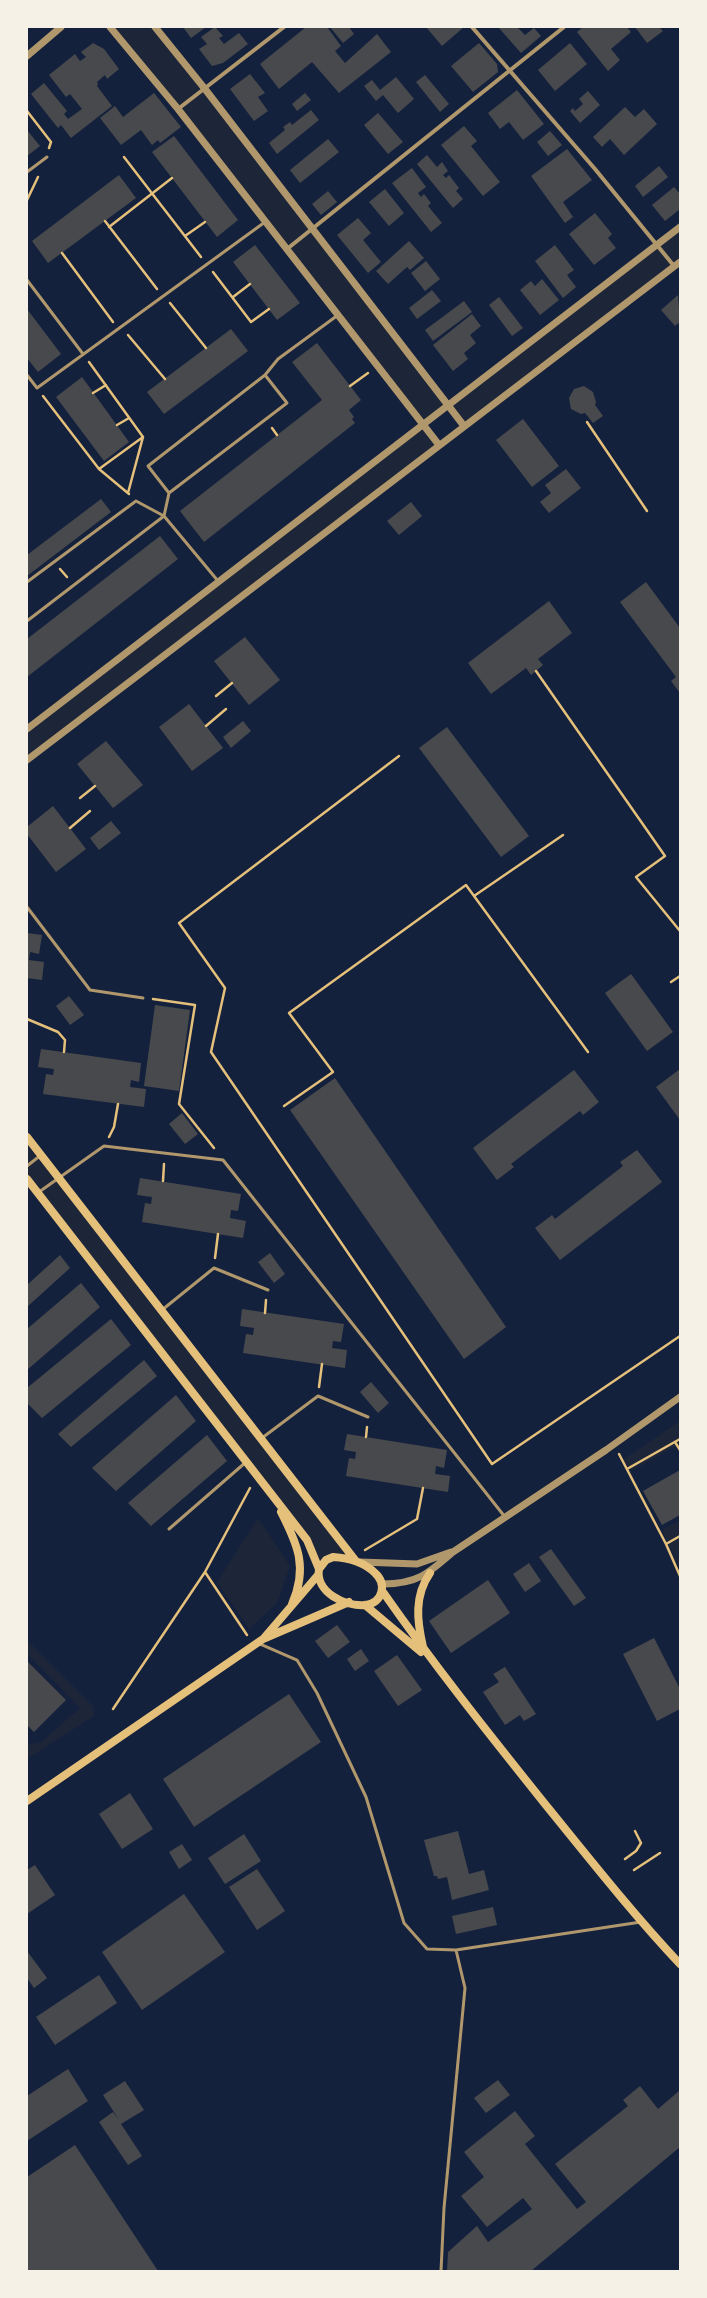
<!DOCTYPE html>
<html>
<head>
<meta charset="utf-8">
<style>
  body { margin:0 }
  #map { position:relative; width:707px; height:2298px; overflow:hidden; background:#14213d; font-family:"Playfair Display",serif }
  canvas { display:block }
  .frame { position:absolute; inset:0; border:28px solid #f6f1e7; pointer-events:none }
</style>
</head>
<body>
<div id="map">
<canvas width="707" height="2298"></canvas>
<div class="frame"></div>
</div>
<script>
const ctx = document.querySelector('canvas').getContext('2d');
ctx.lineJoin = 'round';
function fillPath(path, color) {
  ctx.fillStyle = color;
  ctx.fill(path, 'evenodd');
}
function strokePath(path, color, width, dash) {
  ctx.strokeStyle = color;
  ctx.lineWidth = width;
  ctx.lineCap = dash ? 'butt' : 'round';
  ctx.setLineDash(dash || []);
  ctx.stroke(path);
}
fillPath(new Path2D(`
  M110,27H155L448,404L680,229V262L464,426L448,405L423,424L439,445L27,760V729L422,424Z
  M27,1137L355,1560L333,1557L319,1569L307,1540L27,1179Z
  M680,1421V1444L631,1471L624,1459Z
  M258,1518L290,1566L277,1603L249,1629L217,1582Z
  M680,1520V1569L662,1530Z
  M27,1640L93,1706L94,1716L27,1759V1745L41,1742L80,1708L27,1654Z`), '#1d2539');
fillPath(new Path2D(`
  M183,27H206L191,38Z
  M215,27L223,36L219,38L224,44L239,33L248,44L223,63L212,66L199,49L207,44L201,37Z
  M306,27H327L341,46L335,51L345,63L377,34L391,52L339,93L312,62L279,89L260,64Z
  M330,27H349L354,34L343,43Z
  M426,27H464L442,46Z
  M501,27H517L525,35L534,28L541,36L521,53L499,28Z
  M583,27H627L631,32L611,49L620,60L608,71L577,32Z
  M635,27H659L663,31L647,43Z
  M93,43L104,49L119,69L107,79L105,75L97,82L98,84L97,86L112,106L71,138L61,125L58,128L31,94L44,83L67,111L64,114L68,119L82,109L70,94L66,97L49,75L75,54L80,61L86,57L81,52Z
  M479,43L497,64L498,72L473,92L451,66Z
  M570,43L587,64L555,91L538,70Z
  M250,74L265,93L258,97L268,111L254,121L230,89Z
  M425,75L449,104L440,112L416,82Z
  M396,77L414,99L398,113L383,95L376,101L364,86L372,80L380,90Z
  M517,90L544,124L523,140L509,122L500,129L488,113Z
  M588,91L600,105L580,123L570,111L573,108L575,111L583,104L579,99Z
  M154,93L181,127L160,143L158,140L152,145L141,130L121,145L100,118L115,106L123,117Z
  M305,93L311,100L297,111L292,104Z
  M625,107L635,117L644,109L657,124L624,155L610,139L602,147L593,137Z
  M311,110L319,120L277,154L269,143L285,130L283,127L290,122L292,125Z
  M378,113L403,142L388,154L364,125Z
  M464,126L477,141L471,146L500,182L483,196L441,145Z
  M27,130L40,146L27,156Z
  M550,131L562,145L548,156L537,142Z
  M174,136L238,220L217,237L152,152Z
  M328,139L339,152L300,183L290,170Z
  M567,149L592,180L563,202L573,217L565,223L531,176Z
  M427,155L437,167L442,162L448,171L443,175L446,178L449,175L459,188L456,191L463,199L453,208L417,164Z
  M659,166L668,177L643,197L635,186Z
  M412,168L426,187L418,193L421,197L424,194L431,203L428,206L442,223L431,232L392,183Z
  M119,175L136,198L48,263L32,241Z
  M674,187L680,194V209L665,221L652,205Z
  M385,189L404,213L389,226L369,202Z
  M328,191L337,202L321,215L312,204Z
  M595,213L612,234L608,238L616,248L594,265L569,234Z
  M358,218L371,233L363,240L381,262L368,273L337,235Z
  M409,241L424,258L410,270L407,267L388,284L376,271Z
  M255,245L300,303L277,320L233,262Z
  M555,245L574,270L567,275L576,287L563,298L535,261Z
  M426,261L440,279L425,291L411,273Z
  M542,279L559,300L540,315L520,290L531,281L535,286Z
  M432,290L441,301L417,319L409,308Z
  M678,295L680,322L675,326L661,310Z
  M499,297L523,328L512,336L489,305Z
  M464,301L472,312L433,341L425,330Z
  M27,309L61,354L38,372L27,358Z
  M472,314L481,326L470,335L476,343L464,353L468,359L453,371L433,345Z
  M231,329L248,351L164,414L147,392Z
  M317,343L361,400L349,410L354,417L352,419L355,423L204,542L180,511L322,400L292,362Z
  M82,377L129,442L104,461L56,397Z
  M584,386L593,392L596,402L595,405L603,416L593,423L585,413L581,414L571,409L569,398L574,389Z
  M523,419L559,466L532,487L496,440Z
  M566,469L581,488L549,513L540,502L551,493L545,485Z
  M101,499L111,512L27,576V555Z
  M411,502L422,516L399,535L387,521Z
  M160,536L178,559L27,677V639Z
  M646,582L680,628V693L671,681L676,677L620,602Z
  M549,601L572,633L538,659L543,665L536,671L531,675L526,668L491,694L468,663Z
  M245,637L280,680L249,705L214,661Z
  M189,704L223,748L192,771L159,727Z
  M243,721L251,731L231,748L223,737Z
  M447,727L529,836L501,857L419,748Z
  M106,741L143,785L113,808L77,764Z
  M53,806L86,849L56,872L27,834V827Z
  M111,821L121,833L99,850L90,838Z
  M27,933L42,935L39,954L30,952L29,960L44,962L42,980L27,978Z
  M631,974L673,1032L647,1051L605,993Z
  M69,996L84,1015L70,1025L56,1006Z
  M155,1005L190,1010L179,1091L144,1086Z
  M41,1049L141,1063L139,1082L131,1080L130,1087L146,1089L144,1107L43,1094L46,1074L53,1075L54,1069L38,1067Z
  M680,1069V1120L656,1087Z
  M574,1070L599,1102L583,1115L580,1111L511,1164L514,1167L497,1180L473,1148Z
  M335,1078L506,1327L464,1359L290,1110Z
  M182,1113L198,1134L185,1144L169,1124Z
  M637,1150L662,1182L560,1260L535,1228L552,1215L555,1219L623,1166L620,1162Z
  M140,1178L241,1194L238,1211L231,1210L230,1218L246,1221L243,1238L142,1222L145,1203L151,1204L152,1197L137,1195Z
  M270,1253L285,1274L274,1283L258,1262Z
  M60,1255L70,1268L27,1307V1285Z
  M81,1283L100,1307L27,1370V1329Z
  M242,1309L344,1324L341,1342L333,1341L332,1348L347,1350L345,1368L243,1353L246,1334L253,1335L254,1328L240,1326Z
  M111,1319L131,1345L42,1418L27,1403V1388Z
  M144,1360L157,1376L71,1447L58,1434Z
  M371,1382L389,1403L378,1413L360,1392Z
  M176,1395L196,1421L116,1491L92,1468Z
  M347,1434L447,1450L444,1468L436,1466L435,1474L450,1476L448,1492L346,1476L349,1458L355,1459L356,1452L344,1450Z
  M207,1435L227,1461L151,1526L128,1503Z
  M680,1470V1515L662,1525L643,1491Z
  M551,1549L586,1598L574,1606L539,1557Z
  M529,1563L541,1581L525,1592L513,1574Z
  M488,1580L510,1613L451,1653L429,1621Z
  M337,1625L350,1642L328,1658L315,1641Z
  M654,1638L680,1689V1709L657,1721L623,1654Z
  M361,1649L369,1661L355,1671L347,1659Z
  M397,1655L422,1690L398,1706L374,1671Z
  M27,1661L66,1700L34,1732L27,1725Z
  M505,1667L536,1714L524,1721L520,1715L505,1725L483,1692L499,1682L493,1674Z
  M289,1694L321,1742L194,1827L163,1779Z
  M130,1793L153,1829L122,1849L99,1814Z
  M458,1831L469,1874L484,1870L489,1890L452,1900L447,1877L438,1879L437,1876H434L424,1840Z
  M244,1834L261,1861L225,1884L208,1858Z
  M182,1844L192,1860L179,1869L169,1852Z
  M35,1865L55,1895L27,1914V1870Z
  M257,1869L285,1911L257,1930L229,1887Z
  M184,1894L225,1952L142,2010L102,1952Z
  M493,1907L497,1925L456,1934L452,1916Z
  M27,1951L47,1978L34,1988L27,1978Z
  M99,1975L117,2003L55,2045L36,2017Z
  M68,2069L88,2101L27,2141V2096Z
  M498,2080L510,2095L486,2113L474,2098Z
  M125,2081L144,2110L121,2124L142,2156L128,2165L99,2122L113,2112L119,2120L103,2095Z
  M640,2086L658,2109L680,2090V2147L531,2271H447L448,2252L477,2226L488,2242L532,2209L523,2198L487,2227L461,2196L484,2177L464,2152L515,2111L535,2136L525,2144L577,2209L586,2202L555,2164L628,2106L623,2100Z
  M75,2145L158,2271H27V2177Z`), '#48494c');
strokePath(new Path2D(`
  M27,111L51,142L49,148
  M124,157L201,257
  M27,200L38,177
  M105,221L157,289
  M109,227L172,178
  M185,236L205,222
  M62,253L113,322
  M213,272L251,322L269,309
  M233,297L250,284
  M170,303L206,348
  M128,335L165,379
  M89,362L143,437L128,493
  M350,386L368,373
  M93,393L106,385
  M43,396L99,469L129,494
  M587,422L647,511
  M117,425L129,418
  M272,428L277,435
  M99,469L143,437
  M60,569L67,577
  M536,671L665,856L636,877L680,931
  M216,696L232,683
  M206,726L226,709
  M399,756L179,923L225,988L211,1052L492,1464L680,1336
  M80,798L95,786
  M70,828L90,811
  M474,896L563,835
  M671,982L680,976
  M153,999L195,1005L179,1104L214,1148
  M27,1019L58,1032L65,1040L64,1052
  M284,1106L333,1072L289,1013L466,885L588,1052
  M109,1137L114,1127L118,1104
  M163,1181L164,1164
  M215,1258L218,1234
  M265,1313L266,1300
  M319,1387L322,1364
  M366,1437L367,1427
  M675,1442L680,1450
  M619,1454L666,1544L680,1576
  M627,1469L680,1439
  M666,1544L680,1536
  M365,1550L417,1519L423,1488
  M205,1572L247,1635
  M113,1709L205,1572L250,1488
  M625,1859L636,1851L641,1843L635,1831
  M634,1870L660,1853`), '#e5c07b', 2.5);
strokePath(new Path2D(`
  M27,172L47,157
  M27,280L83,354
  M27,375L37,388L265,222
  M265,375L278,359L338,315
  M27,582L136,501L164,516L218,581
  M27,621L164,516L169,493L287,403L265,375L148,466L169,493
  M27,907L90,990L143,998
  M27,1166L41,1155
  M39,1192L104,1146L223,1160L505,1517
  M162,1310L214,1268L268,1290
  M262,1438L318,1396L368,1417
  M169,1529L246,1462
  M258,1643L297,1660L317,1693L366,1797L404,1923L427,1949L456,1950L641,1922
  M441,2271L444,2208L465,1988L456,1950`), '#b1986c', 3);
strokePath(new Path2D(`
  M472,27L595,169L674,266
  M178,109L284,27
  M287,249L564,27`), '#b1986c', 4);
strokePath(new Path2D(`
  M110,27L178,109L439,445
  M155,27L205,89L464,426
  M27,56L61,27
  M27,729L680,227
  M27,760L680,262
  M360,1562L417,1564L451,1552
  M383,1584C417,1584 428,1574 453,1552L606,1450L680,1397`), '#b1986c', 7);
strokePath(new Path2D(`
  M27,1137L355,1560
  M27,1179L307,1540L319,1569
  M281,1512C298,1545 308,1568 292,1604
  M333,1557C349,1558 364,1562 375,1573C387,1584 383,1602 366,1605C345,1607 315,1592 319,1569L326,1560Z
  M383,1592C434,1665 489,1734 545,1804C589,1858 632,1913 680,1964
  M365,1605L421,1652
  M264,1638L318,1575
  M423,1647C417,1621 414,1596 430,1573
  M27,1801L263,1639L349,1602`), '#e5c07b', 8);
</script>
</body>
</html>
